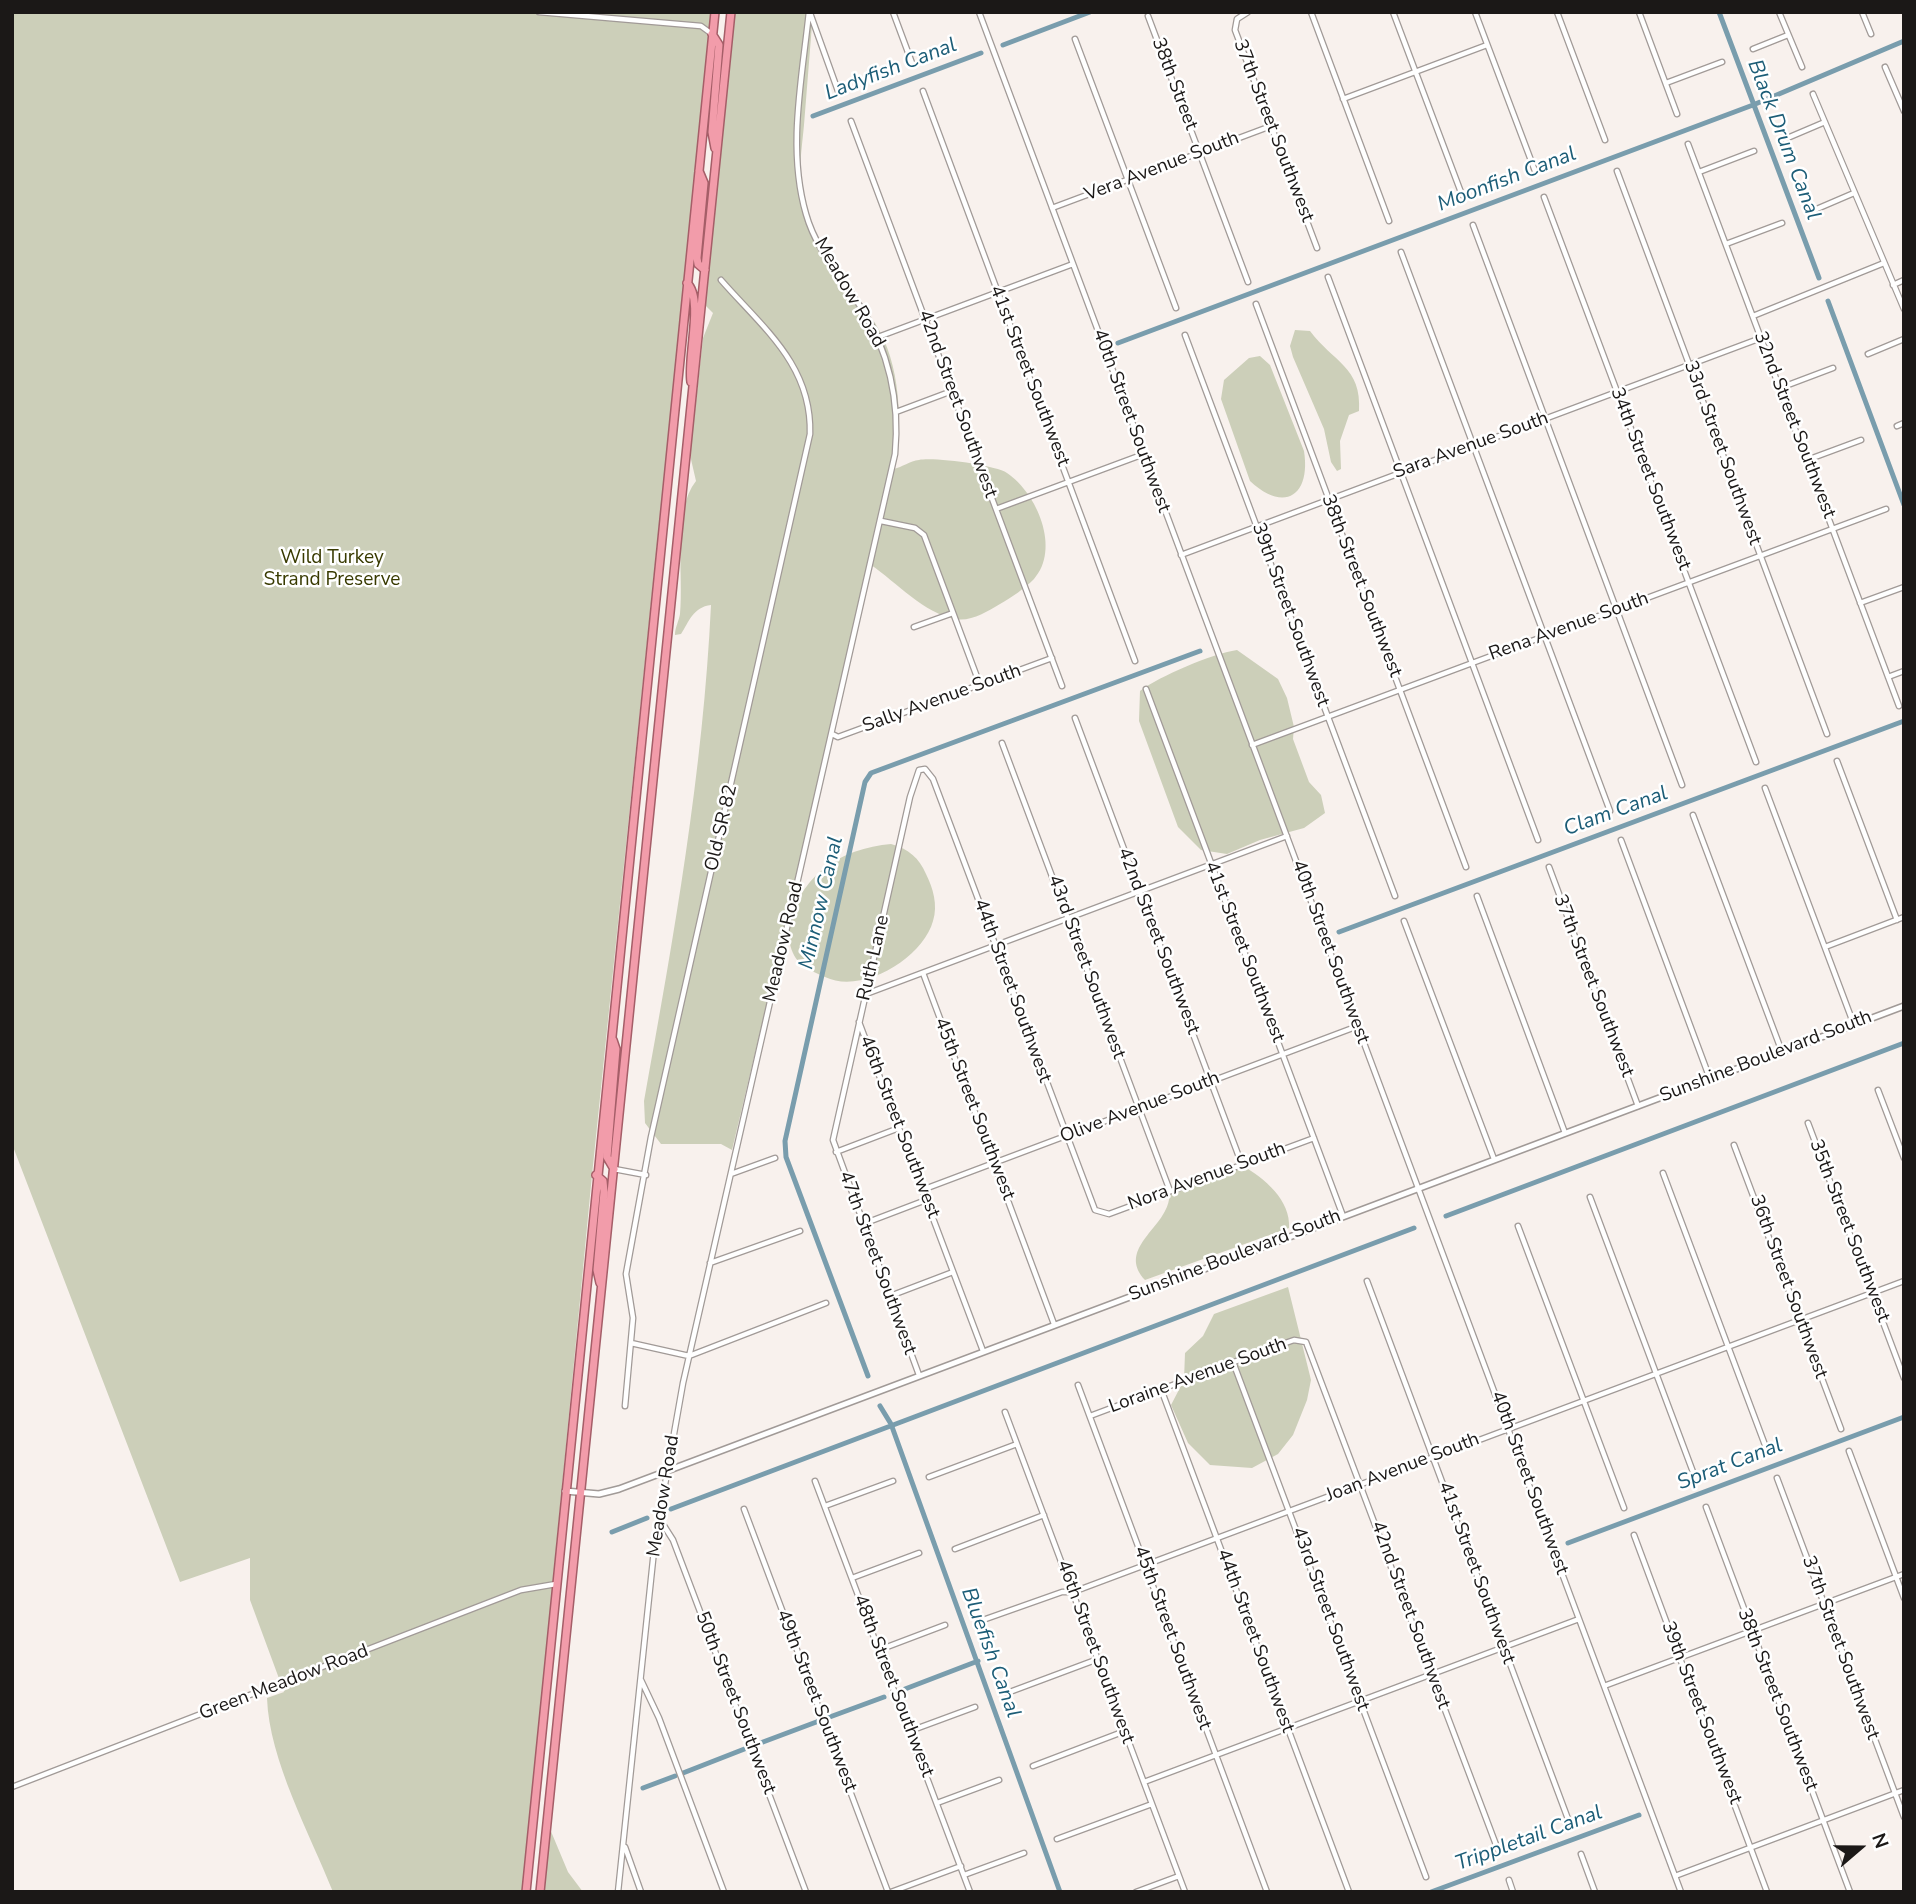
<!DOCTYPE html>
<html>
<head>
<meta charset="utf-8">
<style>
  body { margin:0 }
  #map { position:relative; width:1916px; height:1904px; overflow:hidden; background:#f8f1ed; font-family:"Nunito Sans",sans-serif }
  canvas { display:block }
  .frame { position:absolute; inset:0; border:14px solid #1b1817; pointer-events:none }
  .north { position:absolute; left:1825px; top:1813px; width:70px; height:70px; -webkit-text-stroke:5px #fff; paint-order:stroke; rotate:70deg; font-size:19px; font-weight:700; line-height:28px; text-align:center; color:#1b1817 }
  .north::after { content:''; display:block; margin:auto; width:24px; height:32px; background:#1b1817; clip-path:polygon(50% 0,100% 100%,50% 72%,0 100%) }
</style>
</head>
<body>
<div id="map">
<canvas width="1916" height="1904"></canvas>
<div class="frame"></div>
<div class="north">N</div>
</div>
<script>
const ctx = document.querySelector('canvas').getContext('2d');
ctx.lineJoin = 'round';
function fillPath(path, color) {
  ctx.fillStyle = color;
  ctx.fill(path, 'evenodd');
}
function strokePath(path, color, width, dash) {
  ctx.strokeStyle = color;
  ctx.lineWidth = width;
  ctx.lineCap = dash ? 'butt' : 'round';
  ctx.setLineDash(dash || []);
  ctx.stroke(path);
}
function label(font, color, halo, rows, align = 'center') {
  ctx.font = font + ' "Nunito Sans",sans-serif';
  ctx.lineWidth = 5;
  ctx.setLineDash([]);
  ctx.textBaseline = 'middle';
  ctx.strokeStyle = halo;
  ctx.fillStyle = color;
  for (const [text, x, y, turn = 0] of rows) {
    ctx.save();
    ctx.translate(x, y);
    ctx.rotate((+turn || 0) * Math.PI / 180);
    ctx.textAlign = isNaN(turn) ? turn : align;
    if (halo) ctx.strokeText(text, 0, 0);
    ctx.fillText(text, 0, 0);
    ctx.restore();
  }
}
fillPath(new Path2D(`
  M12,12H712L592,1175L523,1892H333C310,1834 269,1760 267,1698L284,1692L250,1600V1558L180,1582L12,1144Z
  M734,12H813C810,50 807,87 804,125C802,148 797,176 803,199C818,256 845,277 875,323C901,364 903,424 894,469C902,467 910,461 919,460C934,457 995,465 1007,473C1037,493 1061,549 1034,579C1025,588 1011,598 1000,604C986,612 971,622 955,619C925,614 896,582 871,565L732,1150L721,1144H661L645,1123L644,1101C674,936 703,772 711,605C693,607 689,622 681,634L675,635C675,627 679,621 680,614C684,576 672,511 696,481L690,455L703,338L713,313L704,304Z
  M1295,330L1310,331C1333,362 1362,367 1359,411L1349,415L1340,441L1341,469L1337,471L1331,462L1324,429L1293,357L1290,346Z
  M1260,356L1270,365L1304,451C1311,496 1284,513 1250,481L1221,399L1224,380L1249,358Z
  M1237,650L1278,679L1287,698L1294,727L1293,739L1309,782L1321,795L1325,813L1304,828L1260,840L1227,854L1201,850L1178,827L1139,721L1140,691C1160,676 1211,654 1237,650Z
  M891,844C909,849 919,858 926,874C933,888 938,905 933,921C923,958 862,995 825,977C817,973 804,969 798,961C776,932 798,890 822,870C841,854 867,846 891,844Z
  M1243,1166C1264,1178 1291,1200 1289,1228L1145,1280C1120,1253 1154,1233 1165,1211C1168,1206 1169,1200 1170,1194Z
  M1288,1287L1311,1380L1307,1400L1293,1435L1278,1454L1252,1468L1210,1465L1188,1443L1171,1405L1184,1380L1185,1353L1203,1336L1214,1314Z
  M550,1829L568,1872L583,1892H543Z`), '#cccfb9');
strokePath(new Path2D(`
  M1719,12L1819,278
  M1003,45L1090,12
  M813,116L981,53
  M1828,301L1904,505
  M1118,343L1753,105L1904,41
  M1339,932L1904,721
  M1446,1216L1904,1043
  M868,1376L786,1157L785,1141L865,782L871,773L1200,651
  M880,1406L891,1424L1060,1892
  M671,1509L1414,1228
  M612,1532L647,1518
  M1568,1543L1904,1417
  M905,1689L978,1661
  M827,1718L884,1697
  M755,1745L819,1721
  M683,1773L747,1748
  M643,1788L675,1776
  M1431,1892L1639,1815`), '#799dad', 5);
const minor = new Path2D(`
  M539,12L701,26L712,34
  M893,12L912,63
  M979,12L1681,1892
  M1248,12L1237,19L1235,30L1317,248
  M1311,12L1389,221
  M1393,12L1462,195
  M1475,12L1535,171
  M1557,12L1605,140
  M1639,12L1677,114
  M1779,12L1802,67
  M1862,12L1871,34
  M810,13L838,91
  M1148,16L1248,282
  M1075,39L1176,308
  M1753,49L1788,35
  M1885,67L1904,111
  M1666,83L1722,62
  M923,91L1135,661
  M1813,94L1904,309
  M1343,99L1487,45
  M851,121L1062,686
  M1785,139L1825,122
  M1688,144L1899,706
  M1617,171L1827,734
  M1699,172L1754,151
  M1544,197L1756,762
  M1052,208L1271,126
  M1812,211L1854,193
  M1473,225L1682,785
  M1726,244L1782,223
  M1401,252L1610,811
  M1328,277L1538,840
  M1893,285L1904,280
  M1256,304L1466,867
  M1753,316L1884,263
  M1185,335L1395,896
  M878,337L1073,264
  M1868,354L1904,339
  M1780,388L1833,368
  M896,412L952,391
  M1897,426L1904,423
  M1807,460L1861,440
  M996,509L1144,454
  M881,521L915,528L924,535L980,685
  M1181,555L1761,338
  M1860,603L1904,587
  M914,627L953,613
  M1888,677L1904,671
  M1146,689L1343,1216
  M1075,718L1242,1165
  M832,734L838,737L1052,658
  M1002,743L1170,1191
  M1252,745L1886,509
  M1837,761L1897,920
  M1765,788L1854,1025
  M1693,815L1782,1052
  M1621,840L1710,1079
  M1549,867L1638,1106
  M1477,896L1565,1133
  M1404,921L1494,1159
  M1825,947L1904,917
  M923,973L1054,1324
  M866,994L1287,836
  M859,1022L983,1351
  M1878,1090L1904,1158
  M1808,1123L1904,1378
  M1734,1145L1841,1429
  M836,1152L899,1128
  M614,1169L646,1175
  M1663,1173L1768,1453
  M731,1174L775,1158
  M922,1190L1358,1026
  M1590,1197L1696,1480
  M863,1224L926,1200
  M1518,1226L1624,1508
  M710,1263L800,1231
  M1367,1281L1571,1827
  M890,1296L953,1272
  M631,1343L689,1356L826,1303
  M1233,1362L1426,1877
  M919,1375L833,1140L910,797L919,770L925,769L933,779L1095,1210L1109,1214L1314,1138
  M1078,1385L1267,1892
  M1161,1389L1349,1892
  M625,1406L633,1318L626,1274L651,1137L810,434C812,365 763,328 721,280
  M1005,1412L1185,1892
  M1090,1416L1274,1347L1294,1340L1306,1342L1498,1850
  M1849,1451L1904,1598
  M929,1477L1017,1444
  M1777,1478L1904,1817
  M815,1481L970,1892
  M825,1506L893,1481
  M1706,1507L1850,1892
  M744,1509L888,1892
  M659,1518L673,1540L806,1892
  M1634,1535L1767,1892
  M955,1549L1044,1515
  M852,1578L919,1553
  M980,1621L1062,1592H1073L1904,1281
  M879,1650L945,1625
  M641,1680L659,1718L724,1892
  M1604,1686L1904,1574
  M1007,1693L1098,1659
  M910,1731L975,1707
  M1033,1766L1125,1731
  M1144,1782L1579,1619
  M12,1787L521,1590L556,1584
  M937,1803L999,1780
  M1057,1839L1152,1804
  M625,1847L641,1892
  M1581,1854L1595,1892
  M964,1875L1024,1853
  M1675,1876L1904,1790
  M1509,1880L1513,1892
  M618,1892L655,1541L683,1383L895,454C900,402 889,350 860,306C841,276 816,250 806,214C787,149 802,79 809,12
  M891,1892L961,1866
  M1136,1892L1179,1876`);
const tertiary = new Path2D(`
  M565,1491L599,1494L619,1489L1904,1006`);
const trunk = new Path2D(`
  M712,34L719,45L712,132L715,148
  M699,171L704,183L697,258L698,264L705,270
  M687,283C704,299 687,357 691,382
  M613,1040L616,1049L607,1157L614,1169
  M596,1175L603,1181L604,1192L597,1270L600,1283
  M526,1892L715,12
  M540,1892L731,12`);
strokePath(minor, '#a19a97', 7);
strokePath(tertiary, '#a19a97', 8);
strokePath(trunk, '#a55e68', 10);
strokePath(minor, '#fff', 4.5);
strokePath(tertiary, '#fff', 5);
strokePath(trunk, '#f29caa', 7);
label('19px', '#1b1817', '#fff', [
  ["38th Street",1174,84,69],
  ["37th Street Southwest",1273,131,69],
  ["Vera Avenue South",1162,167,-21],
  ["Meadow Road",849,293,60],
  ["41st Street Southwest",1029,376,69],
  ["42nd Street Southwest",957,404,70],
  ["40th Street Southwest",1131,421,70],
  ["32nd Street Southwest",1794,425,69],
  ["Sara Avenue South",1471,446,-20],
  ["33rd Street Southwest",1722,453,70],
  ["34th Street Southwest",1650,479,69],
  ["38th Street Southwest",1361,586,69],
  ["39th Street Southwest",1290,615,70],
  ["Rena Avenue South",1569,627,-20],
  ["Sally Avenue South",942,699,-20],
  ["Old SR 82",722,828,-77],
  ["42nd Street Southwest",1158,941,69],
  ["Meadow Road",784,942,-77],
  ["41st Street Southwest",1244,952,69],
  ["40th Street Southwest",1330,952,70],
  ["Ruth Lane",874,958,-77],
  ["43rd Street Southwest",1086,967,70],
  ["37th Street Southwest",1593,986,69],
  ["44th Street Southwest",1012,991,70],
  ["Sunshine Boulevard South",1766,1057,-21],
  ["Olive Avenue South",1140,1108,-21],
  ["45th Street Southwest",974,1109,69],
  ["46th Street Southwest",899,1127,69],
  ["Nora Avenue South",1207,1177,-20],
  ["35th Street Southwest",1849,1231,69],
  ["Sunshine Boulevard South",1235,1256,-21],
  ["47th Street Southwest",877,1263,70],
  ["36th Street Southwest",1788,1287,70],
  ["Loraine Avenue South",1198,1376,-20],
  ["Joan Avenue South",1403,1468,-21],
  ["40th Street Southwest",1529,1483,70],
  ["Meadow Road",664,1496,-81],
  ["41st Street Southwest",1476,1573,70],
  ["42nd Street Southwest",1410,1615,70],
  ["43rd Street Southwest",1330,1619,70],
  ["45th Street Southwest",1172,1638,70],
  ["44th Street Southwest",1255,1641,70],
  ["37th Street Southwest",1840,1648,70],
  ["46th Street Southwest",1095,1652,70],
  ["Green Meadow Road",284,1683,-21],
  ["48th Street Southwest",893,1686,69],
  ["38th Street Southwest",1777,1700,69],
  ["49th Street Southwest",816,1701,69],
  ["50th Street Southwest",735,1703,69],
  ["39th Street Southwest",1701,1713,69]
]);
label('19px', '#383a00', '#fff', [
  ["Wild Turkey",332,558],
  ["Strand Preserve",332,580]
]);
label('italic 21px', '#1c5d77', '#fff', [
  ["Ladyfish Canal",891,70,-21],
  ["Black Drum Canal",1783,140,69],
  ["Moonfish Canal",1507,180,-21],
  ["Clam Canal",1616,812,-20],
  ["Minnow Canal",822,903,-77],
  ["Sprat Canal",1730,1465,-21],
  ["Bluefish Canal",990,1653,70],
  ["Trippletail Canal",1529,1839,-20]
]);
</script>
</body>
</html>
